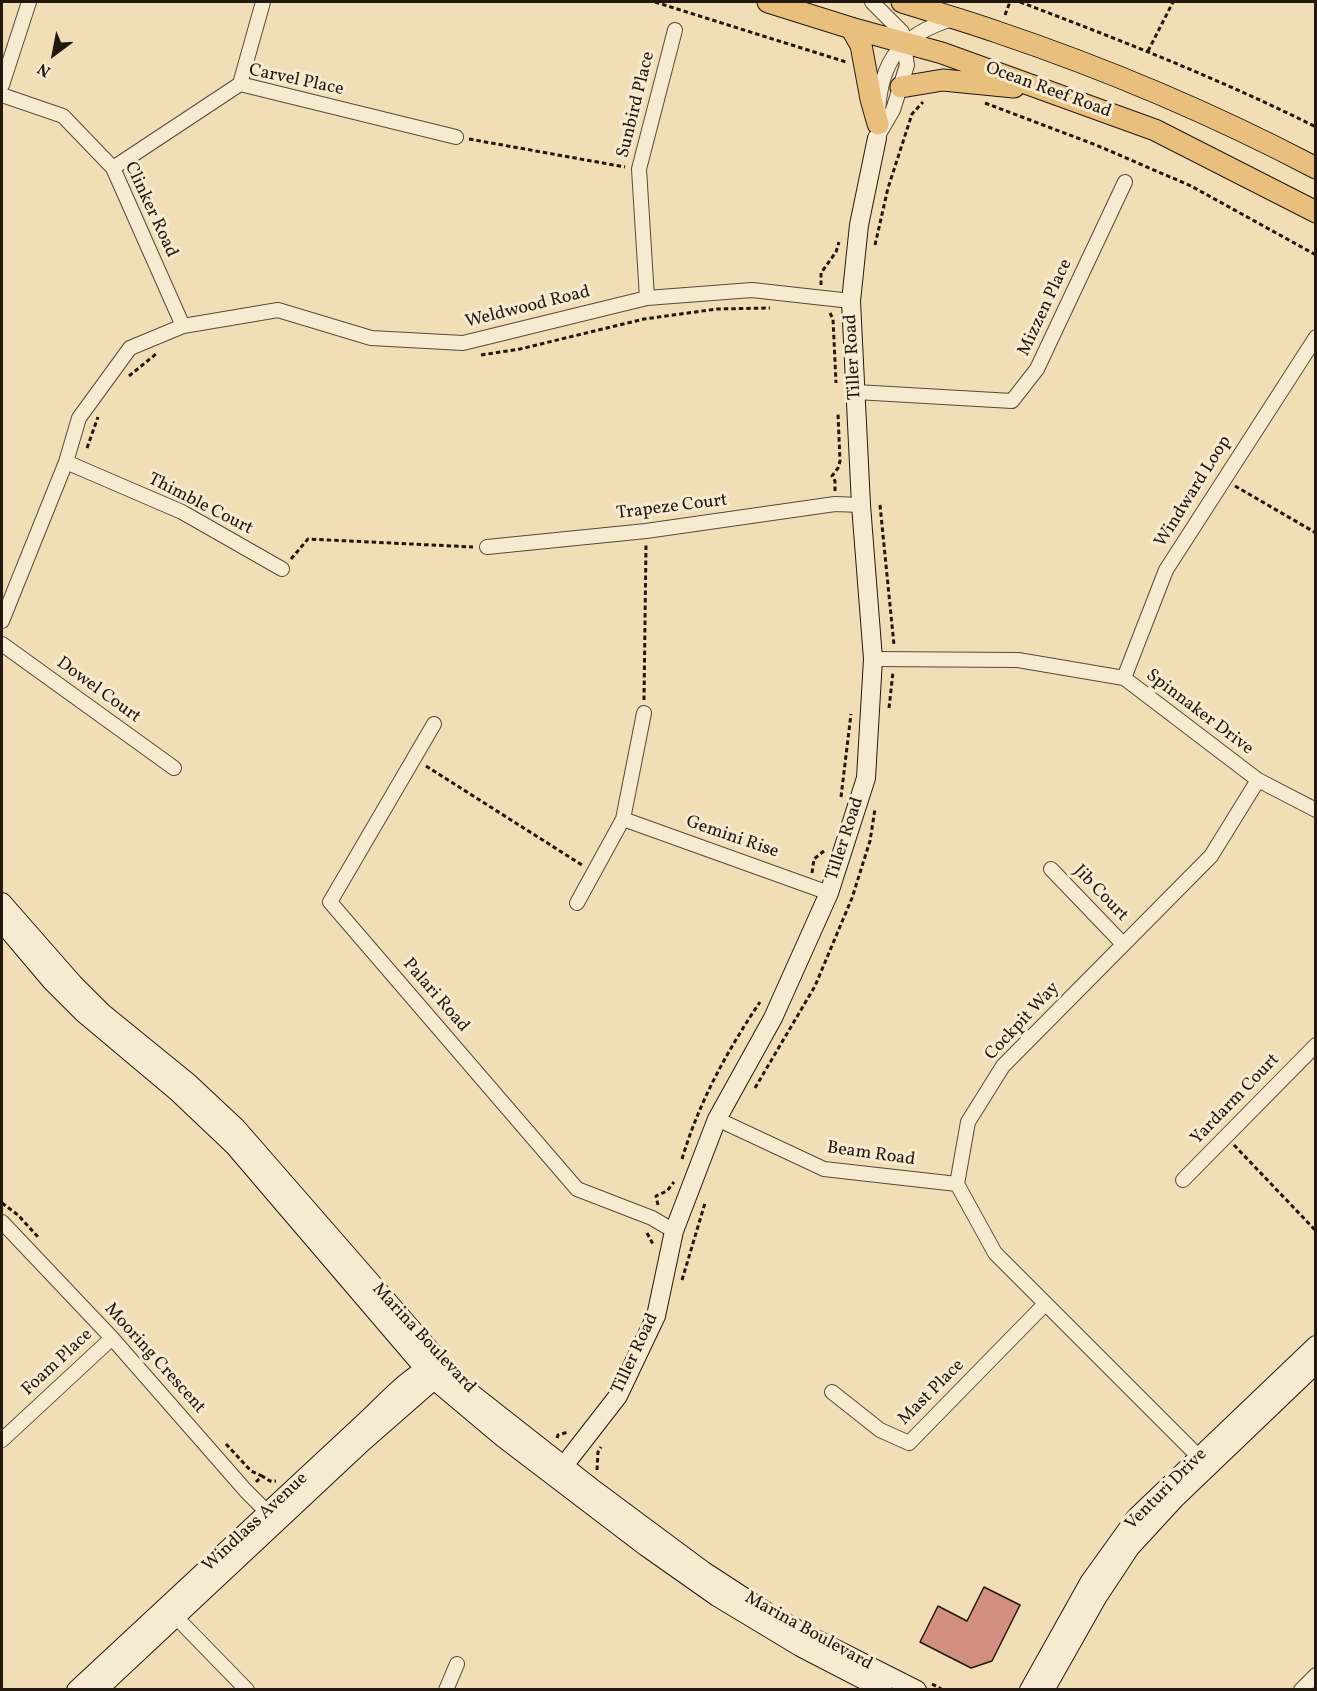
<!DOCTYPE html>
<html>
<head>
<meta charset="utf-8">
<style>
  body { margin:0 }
  #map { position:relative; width:1317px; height:1691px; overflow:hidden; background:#f1deb7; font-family:Vollkorn,serif }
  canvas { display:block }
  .frame { position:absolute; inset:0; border:3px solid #231810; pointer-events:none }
  .north { position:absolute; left:24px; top:24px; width:60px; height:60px; -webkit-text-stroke:4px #f6ead0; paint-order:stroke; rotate:212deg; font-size:16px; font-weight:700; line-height:24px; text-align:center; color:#231810 }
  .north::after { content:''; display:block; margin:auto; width:21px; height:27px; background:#231810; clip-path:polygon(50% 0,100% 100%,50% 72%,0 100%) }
</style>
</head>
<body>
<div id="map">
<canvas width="1317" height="1691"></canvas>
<div class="frame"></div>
<div class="north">N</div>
</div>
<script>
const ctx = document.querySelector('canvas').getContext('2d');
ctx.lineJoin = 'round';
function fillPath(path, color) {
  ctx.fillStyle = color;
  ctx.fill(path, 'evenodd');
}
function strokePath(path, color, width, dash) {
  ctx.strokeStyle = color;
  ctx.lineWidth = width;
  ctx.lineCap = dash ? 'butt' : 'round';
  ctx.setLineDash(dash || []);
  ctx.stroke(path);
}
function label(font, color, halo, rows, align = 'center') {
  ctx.font = font + ' Vollkorn,serif';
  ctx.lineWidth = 6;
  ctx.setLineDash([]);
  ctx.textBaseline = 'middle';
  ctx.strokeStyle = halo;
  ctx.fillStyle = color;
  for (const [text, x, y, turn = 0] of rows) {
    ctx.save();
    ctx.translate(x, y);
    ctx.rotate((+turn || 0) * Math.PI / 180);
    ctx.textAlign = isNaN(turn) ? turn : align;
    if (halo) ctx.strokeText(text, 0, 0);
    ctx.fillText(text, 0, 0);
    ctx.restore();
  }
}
const building = new Path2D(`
  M984,1587L1020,1605L992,1661L971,1668L920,1642L938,1606L967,1621Z`);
fillPath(building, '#d28f81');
strokePath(building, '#231810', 1.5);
const street = new Path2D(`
  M872,2L902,32L907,65L893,110L879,134
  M240,84L263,2
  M2,85L29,2
  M2,95L63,116L113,168L183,326
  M878,112C881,58 902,35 952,19
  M113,168L240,84L456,137
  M647,298L639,169L675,30
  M856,392L1012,401L1037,369L1125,182
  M66,462L182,512L282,569
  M487,547L646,531L835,504L861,505
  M2,621L66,462L79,418L130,348L183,326L278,310L371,338L463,343L647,298L752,290L851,301
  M2,644L174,768
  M873,659L1018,660L1124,678L1258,780L1316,810
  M1124,678L1166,570L1316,337
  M434,724L330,902L577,1189L652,1218L674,1231
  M623,819L829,893
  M1051,869L1123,944
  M577,903L623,819L644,713
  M717,1119L824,1169L957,1184
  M1183,1180L1316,1045
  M2,1222L112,1338L246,1491L274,1519
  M832,1392L880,1430L909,1443L1045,1304
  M2,1440L112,1338
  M1205,1463L995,1253L957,1184L968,1122L1003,1066L1211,856L1258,780
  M170,1611L247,1690
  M446,1690L457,1664
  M1301,1690L1316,1675`);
const secondary = new Path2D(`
  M2,902L73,983L103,1013L189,1083L236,1127L460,1384L595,1490L704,1571L767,1612L804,1633L917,1690
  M2,923L52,982L82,1012L176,1091L234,1146L434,1380L503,1438L646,1547L717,1597L800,1647L883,1690
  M555,1477L618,1396L656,1316L674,1231L717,1119L773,1018L829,893L866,778L873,659L861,505L851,301L859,225L877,138
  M76,1690L361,1425C384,1404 407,1377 434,1364
  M98,1690L362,1443L434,1380L441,1371
  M1029,1690L1090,1581L1136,1517L1316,1345
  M1045,1690L1097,1598L1130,1548L1176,1498L1316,1364`);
const primary = new Path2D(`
  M768,2L851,28L942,53L1155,130L1316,212
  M902,2C934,12 966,21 997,32C1107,69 1213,114 1316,168
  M851,28L861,45L871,99L878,124
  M901,87L943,80L1014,87`);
strokePath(street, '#564a3a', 16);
strokePath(secondary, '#231810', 20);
strokePath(primary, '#231810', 23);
strokePath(new Path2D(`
  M655,2L846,62
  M1020,2C1120,40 1220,79 1316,127
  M1005,15L1010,2
  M1148,51L1173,2
  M985,103L1096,145L1191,186L1316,255
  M469,139L625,167
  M875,245L888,188L912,114L923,102
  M821,285V273L836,252L839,242
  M830,313L833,319L836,383
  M481,355L520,349L644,319L717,309L770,308
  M129,376L156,354
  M87,448L98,417
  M1235,486L1316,533
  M835,491V481L832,476L838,468L840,461L838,414
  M880,505L894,645
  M291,559L308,539L473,547
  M644,700L646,545
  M889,708L893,672
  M426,766L582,865
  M841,797L851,714
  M812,873L814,859L824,851
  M755,1088L815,986L852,898L870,841L875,809
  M1234,1145L1316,1231
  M682,1159C699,1102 727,1051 760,1002
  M2,1203L18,1215L38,1237
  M658,1205L656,1196L667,1191L674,1182
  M647,1233L654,1246
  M682,1280L705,1203
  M557,1438L558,1435L568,1432
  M226,1444L251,1471L262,1476
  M597,1470L598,1452L601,1447
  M256,1482L262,1476L270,1481H276
  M932,1684L943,1690`), '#231810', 3, [4.5, 3]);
strokePath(street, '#f6ead0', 14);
strokePath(secondary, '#f6ead0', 18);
strokePath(primary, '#e8bf7c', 21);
label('18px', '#231810', '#f6ead0', [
  ["Carvel Place",296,81,12],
  ["Ocean Reef Road",1048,91,20],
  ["Sunbird Place",637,105,-76],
  ["Clinker Road",150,210,65],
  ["Weldwood Road",528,308,-14],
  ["Mizzen Place",1046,308,-65],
  ["Tiller Road",854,357,-93],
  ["Windward Loop",1194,492,-58],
  ["Thimble Court",200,505,27],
  ["Trapeze Court",672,508,-7],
  ["Dowel Court",98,691,36],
  ["Spinnaker Drive",1199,713,37],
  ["Gemini Rise",732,838,19],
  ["Tiller Road",846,839,-72],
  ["Jib Court",1100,894,46],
  ["Palari Road",435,996,49],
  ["Cockpit Way",1023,1022,-47],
  ["Yardarm Court",1236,1100,-46],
  ["Beam Road",871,1155,8],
  ["Marina Boulevard",423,1339,47],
  ["Tiller Road",636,1354,-65],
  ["Mooring Crescent",154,1359,48],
  ["Foam Place",58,1363,-43],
  ["Mast Place",932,1393,-45],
  ["Venturi Drive",1167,1490,-45],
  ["Windlass Avenue",256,1523,-43],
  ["Marina Boulevard",808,1632,29]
]);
</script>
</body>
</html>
